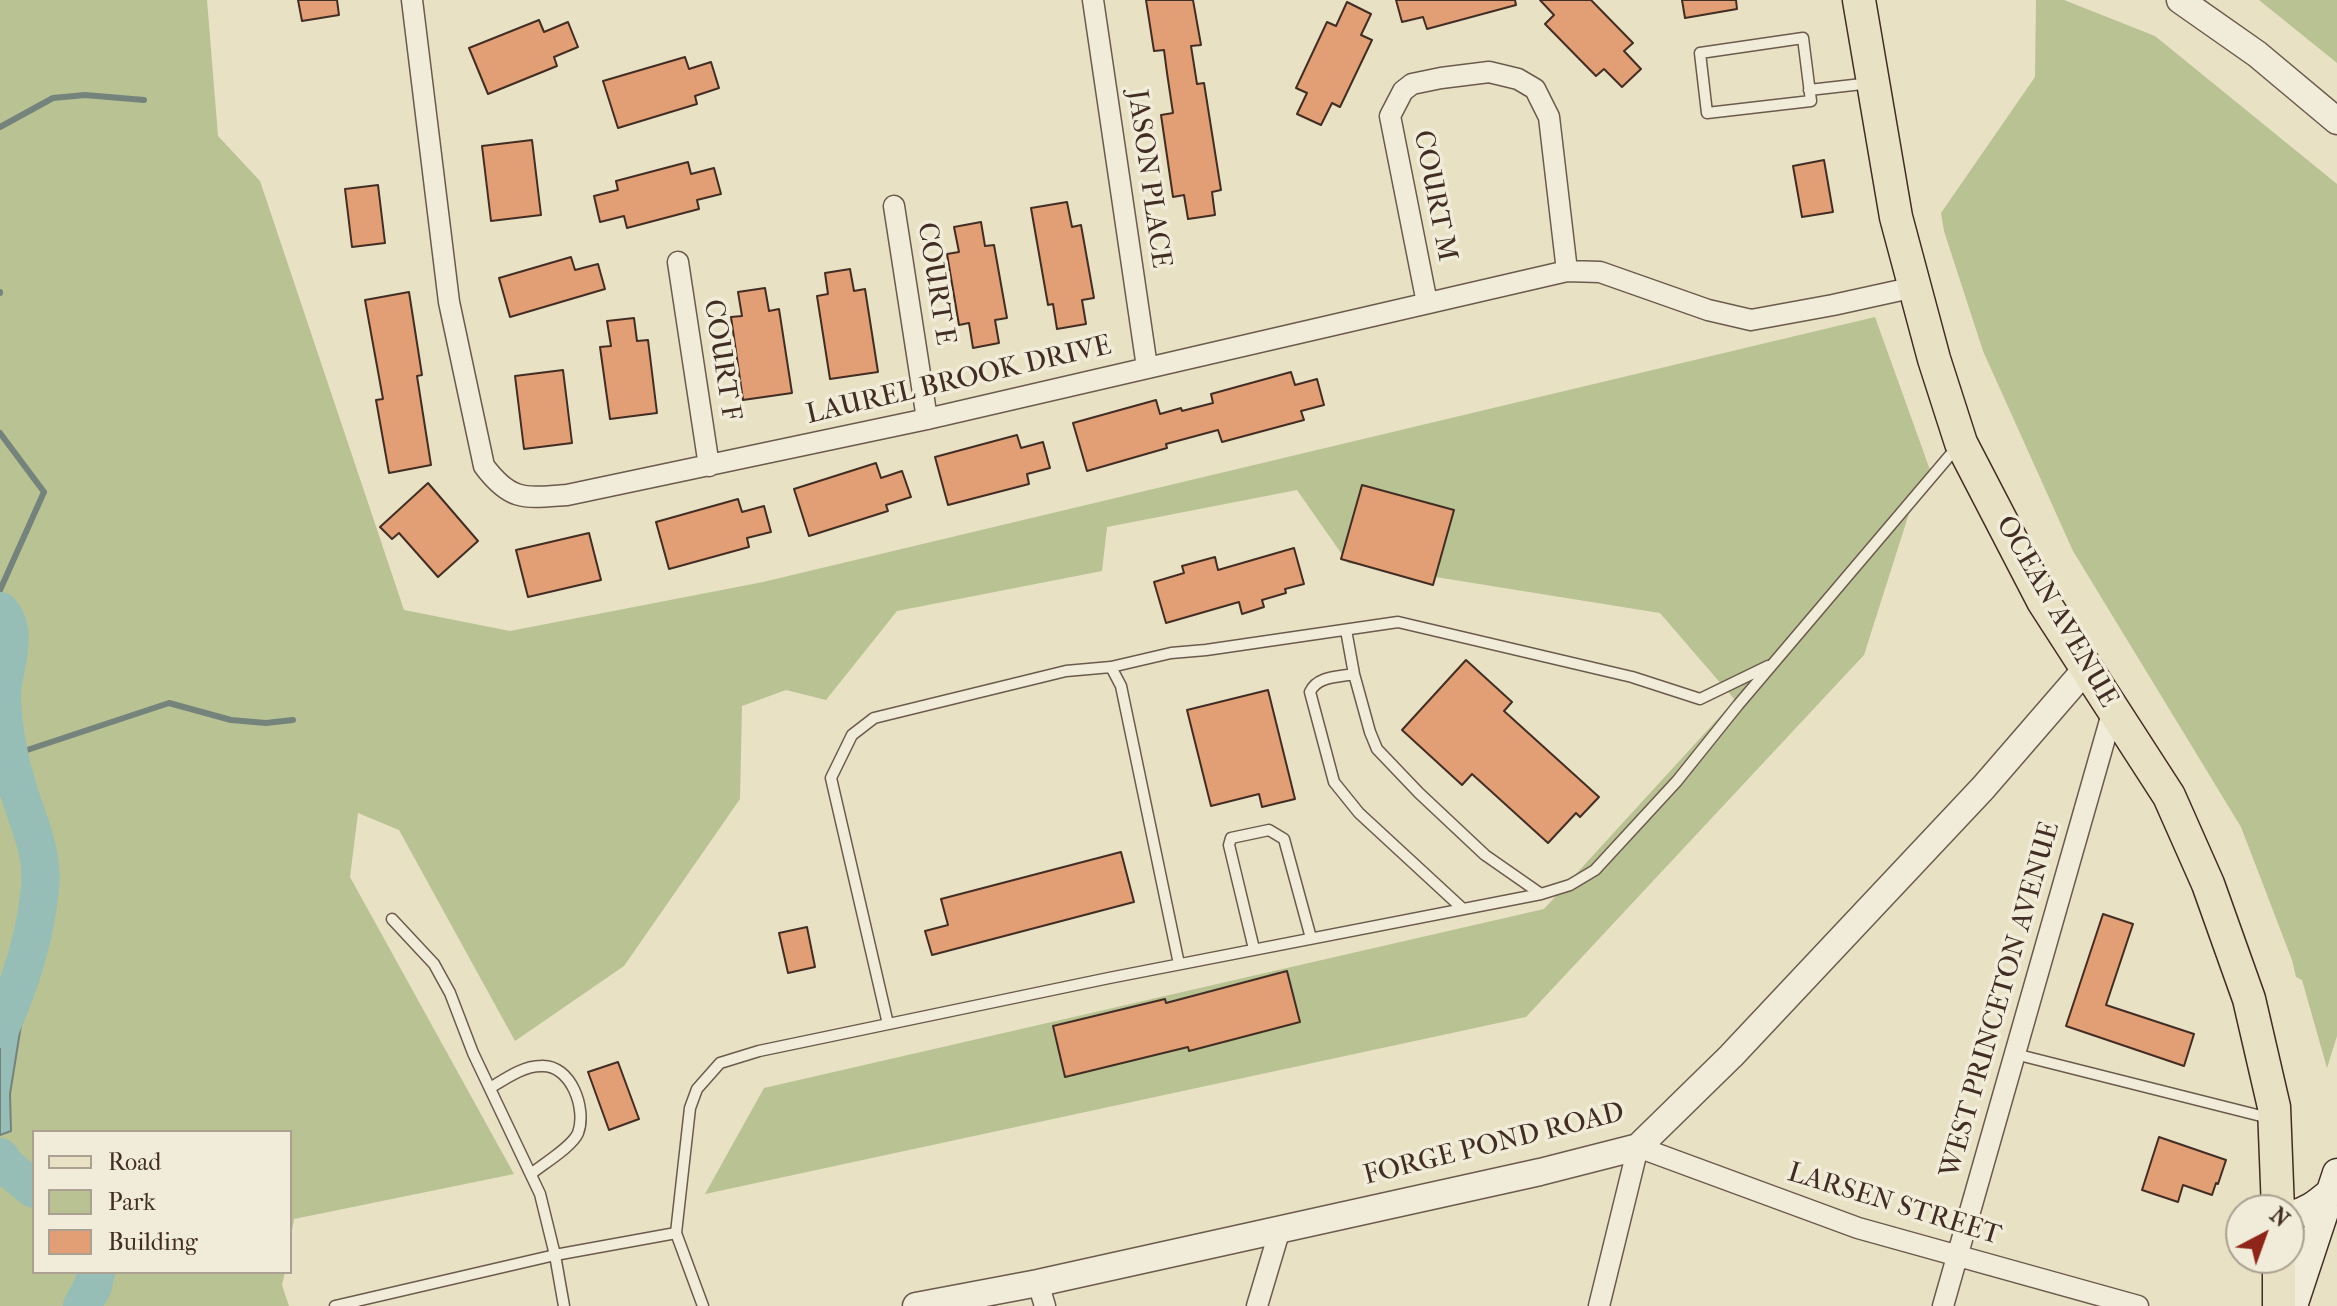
<!DOCTYPE html>
<html>
<head>
<meta charset="utf-8">
<style>
  body { margin:0 }
  #map { position:relative; width:2337px; height:1306px; overflow:hidden; background:#e9e1c4; font-family:"IM FELL French Canon",serif }
  canvas { display:block }
  .legend { position:absolute; left:32px; top:1130px; width:260px; height:144px; box-sizing:border-box; background:#f1ecd9; border:2px solid #aba091; margin:0; padding:10px 14px; list-style:none; font-size:24px; color:#422d25 }
  .legend li { display:flex; align-items:center; gap:16px; height:40px }
  .legend b { width:40px; border:2px solid #aba091 }
  .north { position:absolute; left:2225px; top:1194px; width:80px; height:80px; box-sizing:border-box; background:#f1ecd9; border:2px solid #aba091; border-radius:50%; rotate:41deg; font-size:22px; font-weight:700; line-height:32px; text-align:center; color:#422d25 }
  .north::after { content:''; display:block; margin:auto; width:28px; height:36px; background:#8f2418; clip-path:polygon(50% 0,100% 100%,50% 72%,0 100%) }
</style>
</head>
<body>
<div id="map">
<canvas width="2337" height="1306"></canvas>
<ul class="legend">
<li><b style="height:10px;background:#e9e1c4"></b>Road</li>
<li><b style="height:22px;background:#b8c293"></b>Park</li>
<li><b style="height:22px;background:#e29e74"></b>Building</li>
</ul>
<div class="north">N</div>
</div>
<script>
const ctx = document.querySelector('canvas').getContext('2d');
ctx.lineJoin = 'round';
function fillPath(path, color) {
  ctx.fillStyle = color;
  ctx.fill(path, 'evenodd');
}
function strokePath(path, color, width, dash) {
  ctx.strokeStyle = color;
  ctx.lineWidth = width;
  ctx.lineCap = dash ? 'butt' : 'round';
  ctx.setLineDash(dash || []);
  ctx.stroke(path);
}
function label(font, color, halo, rows, align = 'center') {
  ctx.font = font + ' "IM FELL French Canon",serif';
  ctx.lineWidth = 7;
  ctx.setLineDash([]);
  ctx.textBaseline = 'middle';
  ctx.strokeStyle = halo;
  ctx.fillStyle = color;
  for (const [text, x, y, turn = 0] of rows) {
    ctx.save();
    ctx.translate(x, y);
    ctx.rotate((+turn || 0) * Math.PI / 180);
    ctx.textAlign = isNaN(turn) ? turn : align;
    if (halo) ctx.strokeText(text, 0, 0);
    ctx.fillText(text, 0, 0);
    ctx.restore();
  }
}
fillPath(new Path2D(`
  M0,0H207L218,136L260,181L404,610L510,631L763,582L1875,317L1934,481L1912,504L1864,655L1526,1017L705,1194L764,1088L1544,909L1735,700L1660,613L1348,563L1297,490L1107,527L1102,571L897,611L826,700L786,690L742,706L740,799L624,966L515,1041L399,830L358,813L350,877L514,1174L294,1219L290,1242V1132H34V1272H285L282,1285L289,1306H82V1302L71,1306H0V1135L11,1131L10,1094L21,1026H0Z
  M2036,0H2064L2155,36L2337,184V1036L2327,1068L2302,980L2296,977L2292,960L2241,827L2073,551L1983,351L1944,231L1941,213L2035,77Z
  M2259,0H2337V63Z`), '#b8c293');
const water = new Path2D(`
  M21,1025L10,1094L11,1131L0,1135V1026Z`);
fillPath(water, '#97bdb7');
strokePath(water, '#75837d', 2);
strokePath(new Path2D(`
  M0,127L53,98L85,95L144,100
  M0,292V293
  M0,433L44,492L0,590
  M9,756L169,703L231,720L266,723L293,720
  M0,793L18,789`), '#75837d', 6);
strokePath(new Path2D(`
  M0,611C21,634 1,672 2,699C3,729 9,760 18,789C28,822 44,854 40,889C35,938 20,985 0,1029
  M0,1157L7,1167L34,1189
  M82,1306L93,1286L96,1272`), '#97bdb7', 38);
const building = new Path2D(`
  M298,0H337L339,15L302,21Z
  M1146,0H1193L1201,45L1191,46L1197,84L1204,83L1221,190L1212,192L1215,215L1188,219L1184,195L1173,197L1161,115L1173,113L1167,73L1164,50L1154,51Z
  M1396,0H1515L1516,5L1427,29L1423,17L1402,22Z
  M1540,0H1591L1633,43L1624,51L1641,69L1622,87L1604,69L1596,76L1545,24L1554,15Z
  M1682,0H1736L1737,9L1685,18Z
  M1347,2L1371,14L1361,35L1372,40L1340,107L1332,103L1321,125L1297,114L1307,93L1296,88L1327,22L1336,26Z
  M539,20L544,32L568,22L578,47L554,57L557,66L488,94L469,48Z
  M685,57L689,69L711,62L719,88L695,96L697,104L618,128L603,81Z
  M532,140L541,215L491,221L482,146Z
  M1824,160L1833,212L1802,217L1793,166Z
  M688,162L691,174L714,168L721,194L697,200L699,209L627,228L624,216L600,222L594,196L618,190L616,181Z
  M378,185L385,243L352,247L345,189Z
  M1067,202L1072,227L1081,225L1094,298L1082,300L1086,324L1057,329L1053,304L1048,305L1031,208Z
  M981,222L985,246L994,245L1007,318L995,320L999,343L973,348L969,323L959,325L947,254L959,252L954,227Z
  M571,257L575,270L598,264L605,289L510,317L499,278Z
  M850,269L854,291L865,289L878,372L830,379L817,296L828,294L825,273Z
  M765,288L769,311L779,309L792,393L743,400L731,317L742,316L738,292Z
  M409,292L422,375L417,376L431,465L389,473L376,400L383,399L365,300Z
  M634,318L637,341L648,340L657,413L610,419L600,347L611,346L607,321Z
  M563,370L572,443L524,449L515,376Z
  M1291,372L1295,385L1317,379L1324,405L1301,411L1304,420L1222,442L1218,430L1166,444L1167,448L1087,471L1073,423L1156,400L1160,414L1181,408L1182,411L1213,403L1211,394Z
  M1017,435L1021,448L1043,442L1050,468L1027,474L1029,484L948,505L935,457Z
  M876,463L881,478L902,471L911,497L886,505L888,511L809,536L794,489Z
  M428,483L478,541L438,577L399,533L392,539L380,527Z
  M1362,485L1454,510L1433,585L1341,559Z
  M738,499L742,512L764,506L771,532L747,538L749,547L669,569L656,522Z
  M589,533L601,580L528,597L516,550Z
  M1294,548L1304,584L1285,589L1286,593L1262,600L1264,607L1242,614L1239,602L1166,623L1154,582L1184,573L1182,566L1215,557L1218,570Z
  M1466,660L1512,702L1504,711L1599,797L1580,817L1576,813L1548,843L1472,774L1462,785L1402,730Z
  M1268,690L1295,799L1262,807L1259,794L1211,806L1187,710Z
  M1121,852L1134,902L932,955L925,931L948,925L941,899Z
  M2103,914L2133,924L2106,1005L2194,1034L2184,1066L2066,1026Z
  M807,927L815,967L788,973L779,933Z
  M1287,971L1300,1022L1189,1051L1188,1047L1065,1077L1053,1026L1165,999L1166,1003Z
  M618,1062L639,1119L609,1130L588,1072Z
  M2159,1137L2226,1160L2218,1184L2216,1183L2212,1195L2183,1185L2178,1202L2142,1190Z`);
fillPath(building, '#e29e74');
strokePath(building, '#422d25', 2);
const service = new Path2D(`
  M1803,38L1811,101L1707,113L1700,53Z
  M1809,90L1871,83
  M1346,630L1354,674L1370,732L1377,749L1419,793L1485,855L1541,894
  M1111,667L1171,653L1206,650L1398,622L1632,677L1700,699L1768,666
  M1354,674C1338,677 1317,676 1310,692L1334,782L1359,813L1463,909
  M392,919L434,964L450,993L473,1053L540,1194L555,1255L564,1306
  M1254,949L1229,845L1231,838L1269,830L1284,839L1311,938
  M888,1024L831,778L852,735L874,718L1066,671L1111,667L1121,686L1179,964
  M2015,1054L2269,1118
  M490,1088C505,1079 523,1066 541,1066C571,1064 587,1109 578,1133C572,1147 543,1164 531,1174
  M335,1306L555,1255L676,1233
  M703,1306L676,1233L690,1108L697,1089L720,1063L759,1051L1109,978L1541,894L1570,885L1595,870L1677,781L1738,705L1957,447`);
const minor = new Path2D(`
  M412,0L449,302L484,466C511,502 525,498 567,495L927,419L1567,271L1600,272L1708,310L1751,320L1833,305L1915,287
  M1093,0L1147,367
  M894,206L927,419
  M678,262L709,466
  M1427,303L1390,116L1403,91L1412,84L1441,78L1489,72L1518,79L1535,89L1549,117L1567,271
  M1038,1283L1045,1306
  M1257,1306L1280,1229
  M1599,1306L1638,1147L1858,1228L2138,1306
  M1943,1306L2113,710`);
const tertiary = new Path2D(`
  M2180,0L2257,54L2337,121
  M916,1306L1038,1283L1540,1172L1638,1147L1731,1056L1983,788L2086,669`);
const secondary = new Path2D(`
  M2289,1216C2307,1212 2317,1204 2331,1192
  M2293,1306L2337,1173`);
const primary = new Path2D(`
  M1859,0L1896,217L1934,359L1961,443L2043,601L2169,796L2208,884L2249,999L2274,1107L2278,1210
  M2279,1306V1258`);
strokePath(service, '#6c5a4d', 13);
strokePath(minor, '#6c5a4d', 23);
strokePath(tertiary, '#6c5a4d', 29);
strokePath(secondary, '#422d25', 31);
strokePath(primary, '#422d25', 35);
strokePath(service, '#f1ecd9', 10);
strokePath(minor, '#f1ecd9', 20);
strokePath(tertiary, '#f1ecd9', 26);
strokePath(secondary, '#f1ecd9', 28);
strokePath(primary, '#e9e1c4', 32);
label('28px', '#422d25', '#f1ecd9', [
  ["JASON PLACE",1148,179,82],
  ["COURT M",1434,196,79],
  ["COURT E",935,284,81],
  ["COURT F",721,360,81],
  ["LAUREL BROOK DRIVE",959,381,-13],
  ["OCEAN AVENUE",2056,612,60],
  ["WEST PRINCETON AVENUE",2001,1000,-74],
  ["FORGE POND ROAD",1494,1145,-14],
  ["LARSEN STREET",1894,1205,17]
]);
</script>
</body>
</html>
